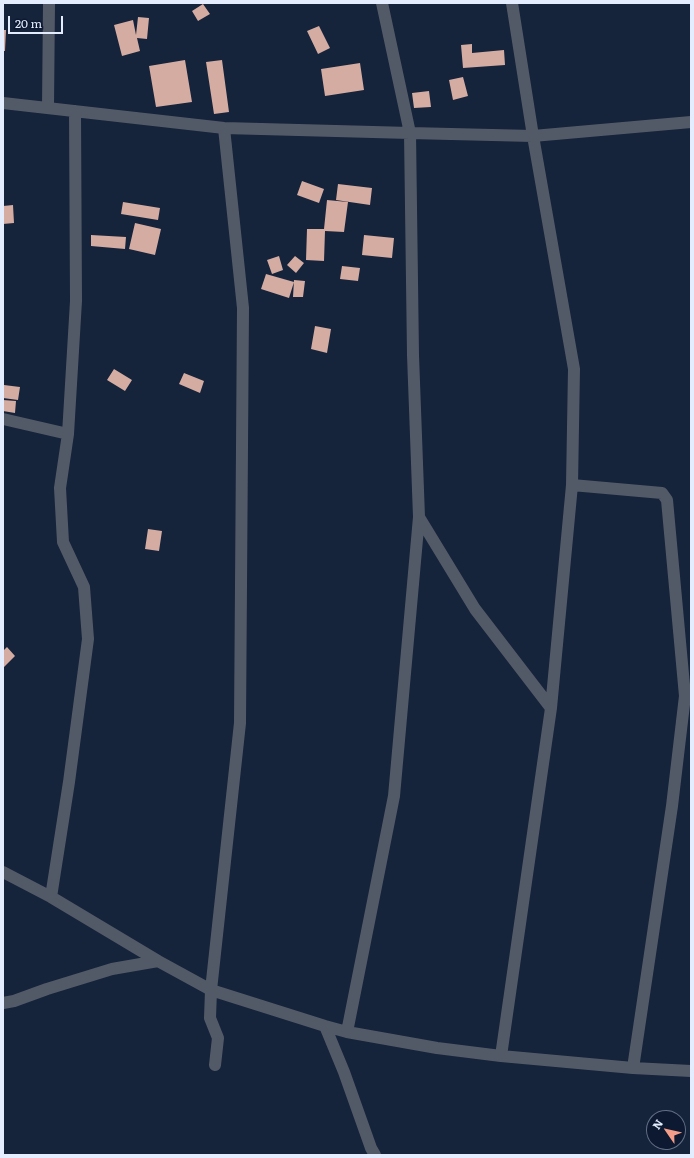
<!DOCTYPE html>
<html>
<head>
<meta charset="utf-8">
<style>
  body { margin:0 }
  #map { position:relative; width:694px; height:1158px; overflow:hidden; background:#15233b; font-family:Literata,serif }
  canvas { display:block }
  .frame { position:absolute; inset:0; border:4px solid #e3edfd; pointer-events:none }
  .north { position:absolute; left:646px; top:1110px; width:40px; height:40px; box-sizing:border-box; background:#0c1931; border:1px solid #626e83; border-radius:50%; rotate:304deg; font-size:11px; font-weight:700; line-height:16px; text-align:center; color:#e3edfd }
  .north::after { content:''; display:block; margin:auto; width:14px; height:18px; background:#f49e89; clip-path:polygon(50% 0,100% 100%,50% 72%,0 100%) }
  .scale { position:absolute; left:8px; top:16px; width:55px; height:18px; box-sizing:border-box; border:2px solid #e3edfd; border-top:0; padding-left:5px; font-size:12px; line-height:14px; white-space:nowrap; color:#e3edfd; -webkit-text-stroke:3px #0c1931; paint-order:stroke }
</style>
</head>
<body>
<div id="map">
<canvas width="694" height="1158"></canvas>
<div class="frame"></div>
<div class="north">N</div>
<div class="scale">20 m</div>
</div>
<script>
const ctx = document.querySelector('canvas').getContext('2d');
ctx.lineJoin = 'round';
function fillPath(path, color) {
  ctx.fillStyle = color;
  ctx.fill(path, 'evenodd');
}
function strokePath(path, color, width, dash) {
  ctx.strokeStyle = color;
  ctx.lineWidth = width;
  ctx.lineCap = dash ? 'butt' : 'round';
  ctx.setLineDash(dash || []);
  ctx.stroke(path);
}
fillPath(new Path2D(`
  M203,4L210,14L198,21L192,11Z
  M138,17L149,18L147,39L137,38L140,51L122,56L114,25L133,20L136,35Z
  M319,26L330,48L318,54L307,31Z
  M3,30H6L5,51H3Z
  M472,44V53L504,50L505,65L463,68L461,45Z
  M185,60L192,102L156,107L149,66Z
  M222,60L229,112L214,114L206,62Z
  M360,63L364,90L325,96L321,69Z
  M463,77L468,96L453,100L449,80Z
  M429,91L431,107L414,108L412,93Z
  M302,181L324,189L319,203L297,195Z
  M338,184L372,188L370,205L336,200Z
  M327,200L348,202L344,232L325,231L324,261L306,260L307,229H324Z
  M123,202L160,208L158,220L121,214Z
  M13,205L14,223L3,224V206Z
  M135,223L161,229L155,255L129,249Z
  M91,235L126,237L125,249L91,246Z
  M364,235L394,238L392,258L362,255Z
  M279,256L283,270L272,274L267,260Z
  M295,256L304,263L296,273L287,265Z
  M342,266L360,268L358,281L340,279Z
  M266,274L294,282L289,298L261,289Z
  M294,280L305,281L303,297H293Z
  M315,326L331,329L327,353L311,349Z
  M114,369L132,380L125,391L107,380Z
  M184,373L204,381L200,393L179,384Z
  M4,385L20,387L18,400L3,398Z
  M3,400L16,401L15,413L3,411Z
  M148,529L162,531L159,551L145,549Z
  M7,647L15,656L3,668V651Z`), '#d4aca2');
strokePath(new Path2D(`
  M3,103L224,128L410,133L533,136L691,122
  M48,107L49,3
  M3,419L68,434
  M572,485L662,493L667,500L685,696L672,806L633,1068
  M419,517L475,609L551,708
  M3,872L51,897L158,961L211,990L325,1026L347,1032L437,1048L501,1056L633,1068L691,1071
  M51,897L69,782L88,639L84,587L63,542L60,488L68,434L76,301L75,111
  M3,1003L14,1001L47,989L112,969L158,961
  M325,1026L344,1072L371,1148L375,1155
  M347,1032L394,796L419,517L413,355L410,133L382,3
  M501,1056L551,708L572,485L574,369L533,136L512,3
  M215,1065L218,1038L210,1018L211,990L240,723L243,308L224,128`), '#535a67', 12);
</script>
</body>
</html>
